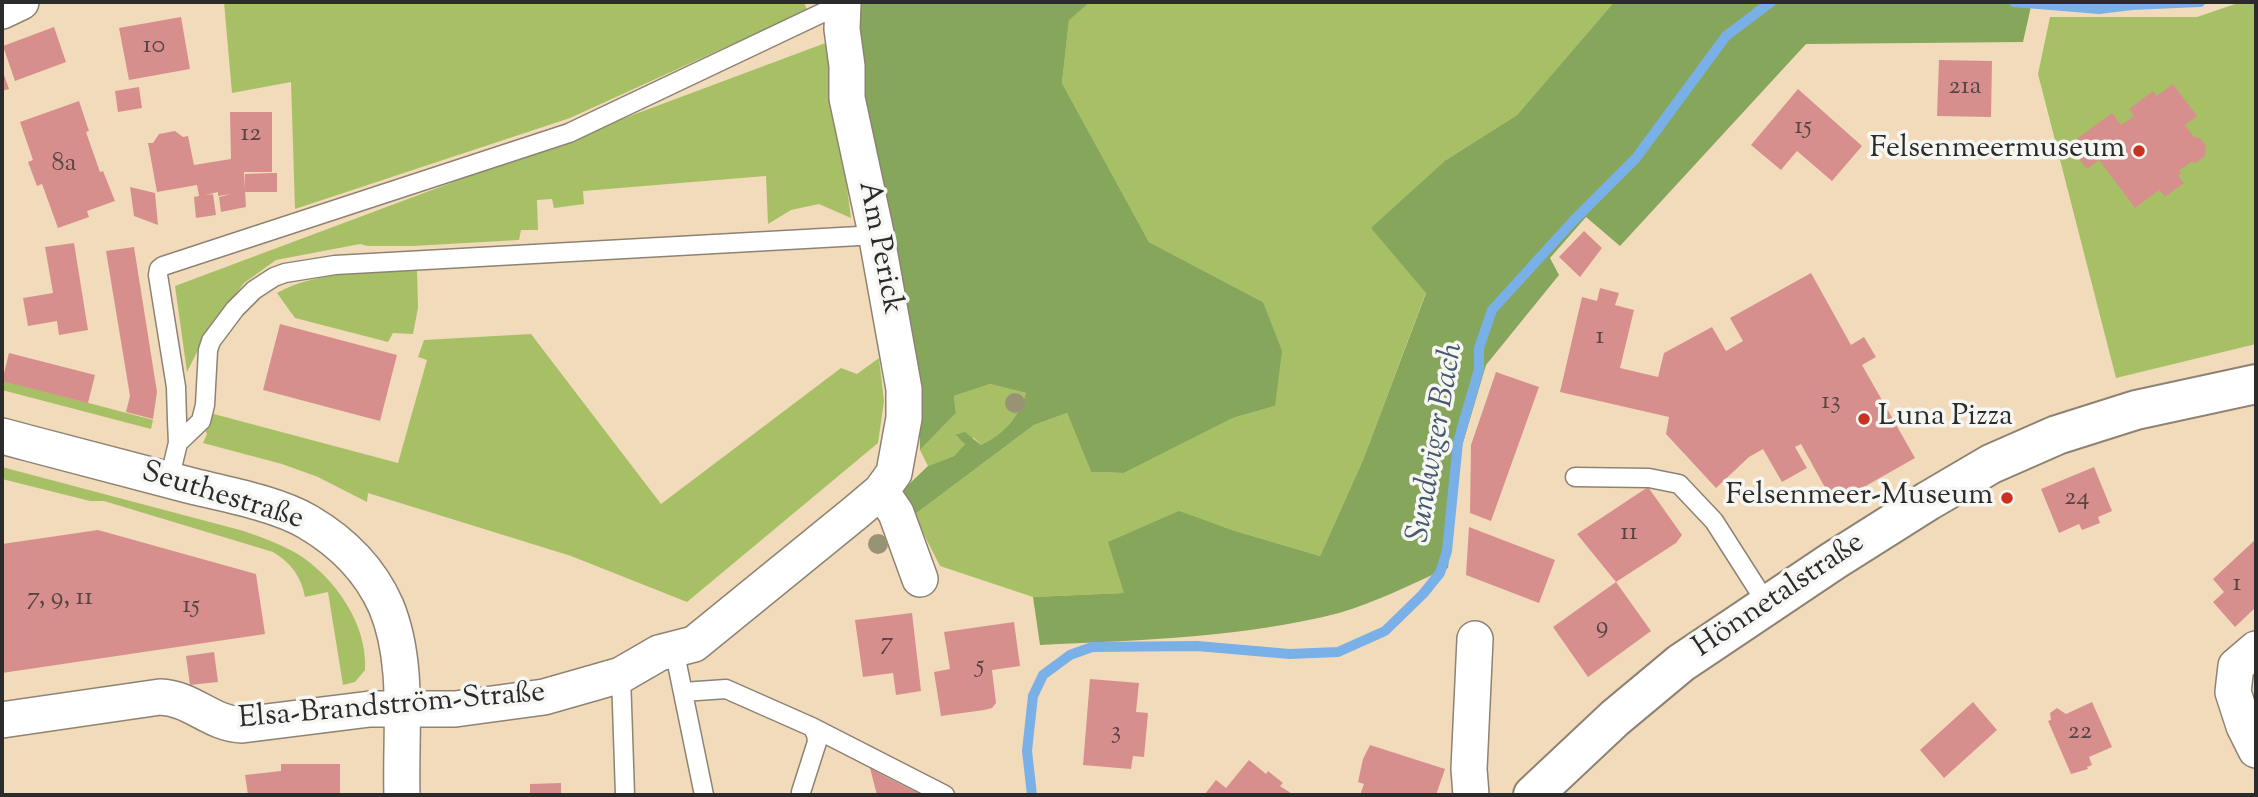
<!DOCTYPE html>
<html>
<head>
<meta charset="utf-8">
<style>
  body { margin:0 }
  #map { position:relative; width:2258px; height:797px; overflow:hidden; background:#f2dbbb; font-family:"Sorts Mill Goudy",serif }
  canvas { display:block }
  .frame { position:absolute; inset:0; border:4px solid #2b2b2b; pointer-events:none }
</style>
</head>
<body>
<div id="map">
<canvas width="2258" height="797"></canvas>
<div class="frame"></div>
</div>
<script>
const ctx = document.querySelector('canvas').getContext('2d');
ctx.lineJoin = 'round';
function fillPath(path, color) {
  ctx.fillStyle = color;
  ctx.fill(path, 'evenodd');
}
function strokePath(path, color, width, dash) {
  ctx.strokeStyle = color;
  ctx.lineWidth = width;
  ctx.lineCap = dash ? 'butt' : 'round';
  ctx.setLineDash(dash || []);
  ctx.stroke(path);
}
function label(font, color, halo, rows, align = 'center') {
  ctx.font = font + ' "Sorts Mill Goudy",serif';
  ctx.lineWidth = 7;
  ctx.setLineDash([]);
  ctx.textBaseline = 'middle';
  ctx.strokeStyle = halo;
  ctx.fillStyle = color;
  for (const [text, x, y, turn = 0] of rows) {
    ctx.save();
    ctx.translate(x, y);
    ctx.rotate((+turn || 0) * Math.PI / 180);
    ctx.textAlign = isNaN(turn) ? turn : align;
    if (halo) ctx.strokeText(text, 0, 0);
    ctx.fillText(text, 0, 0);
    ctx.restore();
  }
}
fillPath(new Path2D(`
  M224,2H804L807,10L570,118L295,209L291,82L232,93Z
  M1090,2H1614L1517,115L1446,160L1426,292L1363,460L1320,556L1232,530L1179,512L1125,593L1033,597L940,566L914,515L1034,425L1067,413L1091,472L1124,473L1233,418L1275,406L1263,302L1149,242L1062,83L1069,19Z
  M2241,2H2256V344L2116,378L2038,74L2050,17H2197Z
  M828,42L851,218L819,204L791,210L768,224L766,176L583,191L584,204L554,208L552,199L537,200L538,230H521L519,240L413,246H368L360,244L276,260L244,283L207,332L187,372L175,286Z
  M417,269L418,308L413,334L393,333L388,342L295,318L277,293C315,271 374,272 417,269Z
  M531,334L661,504L841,368L857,374L879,358L884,401L878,443L687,602L571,556L368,493L367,502L318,477L282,464L203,443L207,434L195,409L398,463L427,360L418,357L424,340Z
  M2,380L153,420L151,429L2,390Z
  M990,384L1026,393C1019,417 1004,434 981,445L974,438L955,436L966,443L954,456L928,466L920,450L956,413L954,396Z
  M2,467L240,530C259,536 278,543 296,553C334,576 368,624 365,670L355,682L343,685L328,592L305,597C301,576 291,563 273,552L104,501H90L2,479Z`), '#a7c066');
fillPath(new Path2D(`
  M852,2H1090L1069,20L1062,83L1149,242L1263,302L1282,351L1275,406L1233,418L1124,473L1091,472L1067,413L1034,425L914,515L903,490L928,466L954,456L965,444L955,435L965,432L981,445C1004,434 1019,417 1026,393L990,384L954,396L956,413L920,450L919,388L842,22Z
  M1614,2H2032L2023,42L1806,44L1620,246L1586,217L1550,258L1559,275L1486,365L1462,446L1448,568C1413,583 1375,603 1339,613C1242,638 1139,640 1040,645L1033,597L1124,593L1108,542L1179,511L1232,530L1320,556L1363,460L1426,293L1371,228L1446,160L1517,115Z`), '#85a65b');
strokePath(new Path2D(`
  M2014,2L2099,9L2132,5L2200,2
  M1032,795L1027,751L1033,696L1043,675L1070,655L1092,647L1197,646L1290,654L1338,652L1385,631L1423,594L1440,573L1447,551L1458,442L1479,369V348L1492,310L1574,220L1636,158L1726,36L1771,2`), '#7ab0e8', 10);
fillPath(new Path2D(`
  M181,17L190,69L129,80L119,28Z
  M54,27L66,62L15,81L3,46Z
  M1939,60L1992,61L1991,117L1937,116Z
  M2,69L9,89L2,91Z
  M2173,84L2197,116L2185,125L2194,137L2200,138L2206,146L2205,156L2196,163L2191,162L2179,171L2181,174L2178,176L2184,183L2165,197L2159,190L2135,208L2099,160L2087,169L2068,145L2112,113L2121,125L2134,116L2129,109L2153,91L2157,96Z
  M139,87L142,108L118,112L115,91Z
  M1798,89L1862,146L1832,181L1797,151L1781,170L1751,145Z
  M79,101L89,131L86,132L100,172L103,171L115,201L87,211L89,217L58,228L42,184L37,186L28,162L33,160L20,122Z
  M230,112H272V172H244L246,207L221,212L219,197L232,194L218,196V192L205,195L213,194L216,215L196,218L194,197L199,196L197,185L157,192L148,143H153L159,134L175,131L183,137L188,136L194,165L231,159Z
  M272,173H277V192H245V174Z
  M130,187L155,193L158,225L134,216Z
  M1584,231L1602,248L1580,277L1559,257Z
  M74,243L88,330L59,335L57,321L28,326L23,298L53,293L45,247Z
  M134,247L157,392L153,419L126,412L130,396L106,251Z
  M1811,273L1851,345L1864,337L1876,357L1862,365L1915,458L1834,504L1801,444L1795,447L1807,468L1782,482L1763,449L1749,457L1716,488L1666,434L1669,417L1560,392L1582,297L1597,301L1600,288L1619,293L1615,305L1634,310L1620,368L1658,377L1664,353L1712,327L1726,351L1743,341L1730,318Z
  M280,324L397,355L380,421L263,390Z
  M9,353L95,375L88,403L2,381Z
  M1496,372L1539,387L1491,521L1470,513L1471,445Z
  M2094,467L2112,511L2098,517L2100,523L2082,530L2079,524L2059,533L2041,489Z
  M1648,487L1682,535L1676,543L1616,582L1577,534Z
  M1469,527L1555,560L1539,603L1466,575Z
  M98,530L256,574L265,634L2,673V544Z
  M2256,539V607L2235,627L2213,602L2224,592L2213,579Z
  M1616,582L1651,631L1588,677L1553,627Z
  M912,613L921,691L896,695L893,673L863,677L855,620Z
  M1014,622L1020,666L992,670L996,703L992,708L984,710L941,716L934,672L950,669L944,632Z
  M214,652L218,682L190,685L186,656Z
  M1090,679L1139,683L1136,712L1148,713L1144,757L1133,756L1131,769L1083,765Z
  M1973,702L1997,730L1944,778L1920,750Z
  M2092,702L2112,747L2089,757L2092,765L2087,767L2088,769L2071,774L2048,721L2051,720L2050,713L2057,708L2066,714Z
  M1370,745L1445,769L1436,795H1360L1364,784L1358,782L1363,759Z
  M1249,760L1266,774L1268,771L1283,783L1280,786L1294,795H1204L1216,780L1226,788Z
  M281,764H340V795H248L245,775L281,771Z
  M870,768L890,779L922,795H877Z
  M561,783V795H530V784Z`), '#d78f8d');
const lane = new Path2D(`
  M178,443L201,421L205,405L208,350L211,341L235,309L254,290L274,277L285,273L335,265L859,236L876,233
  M1575,477L1649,478L1679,484L1714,521L1767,604
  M169,480L178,443L177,420L176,387L158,275L159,269L163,266L569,133L843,3
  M674,649L704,795
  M621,675L625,795
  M683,692L726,689L812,727L816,734L817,742L801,792
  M812,727L945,795`);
const street = new Path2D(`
  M2,11L21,2
  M2,436C65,453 128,469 192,486C226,494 278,504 308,522C342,542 370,570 386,606C410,663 400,734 402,795
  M881,491L896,513L920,579
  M2256,649L2236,666L2233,692L2244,726L2256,750
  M2,720L160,697C192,698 211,724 242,725L370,709H455L544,697L621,675L659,653L694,644L855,513L881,491L894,473L904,418V389L876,233L847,98V66L842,29L843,2
  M1471,795L1469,769L1475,639`);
const secondary = new Path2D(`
  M1533,795L1615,718L1681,663L1833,561L1928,501L1991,464L2057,435L2136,410L2256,384`);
strokePath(lane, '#8e8373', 21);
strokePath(street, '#8e8373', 38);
strokePath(secondary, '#8e8373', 42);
strokePath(lane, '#fff', 18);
strokePath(street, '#fff', 35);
strokePath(secondary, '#fff', 38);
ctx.fillStyle = '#999376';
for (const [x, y] of [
  [1015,403],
  [878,544]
]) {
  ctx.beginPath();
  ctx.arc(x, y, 10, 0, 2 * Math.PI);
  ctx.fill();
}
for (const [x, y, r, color] of [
  [2139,151,7,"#c8321e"],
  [1864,419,7,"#c8321e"],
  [2007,498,7,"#c8321e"]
]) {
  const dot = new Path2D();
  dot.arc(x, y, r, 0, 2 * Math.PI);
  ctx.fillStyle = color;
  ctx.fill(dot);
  strokePath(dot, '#f6f6f2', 2.5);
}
label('26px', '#564444', null, [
  ["10",154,48],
  ["21a",1965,89],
  ["15",1803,129],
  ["12",251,136],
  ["8a",64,166],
  ["1",1600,339],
  ["13",1831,404],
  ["24",2077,500],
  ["11",1629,535],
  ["1",2237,586],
  ["7, 9, 11",60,600],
  ["15",191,608],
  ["9",1602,629],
  ["7",887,645],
  ["5",980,668],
  ["3",1116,734],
  ["22",2080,734]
]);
label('30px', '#2b2b2b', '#f6f6f2', [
  ["Felsenmeermuseum",2125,151],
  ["Luna Pizza",1878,419,"left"],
  ["Felsenmeer-Museum",1993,498]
], 'right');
label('30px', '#2b2b2b', '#f6f6f2', [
  ["Am Perick",878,248,79],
  ["Seuthestraße",222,498,17],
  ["Hönnetalstraße",1780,597,-34],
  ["Elsa-Brandström-Straße",392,708,-5]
]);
label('italic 32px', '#475a6d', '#f6f6f2', [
  ["Sundwiger Bach",1438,443,-80]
]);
</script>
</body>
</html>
